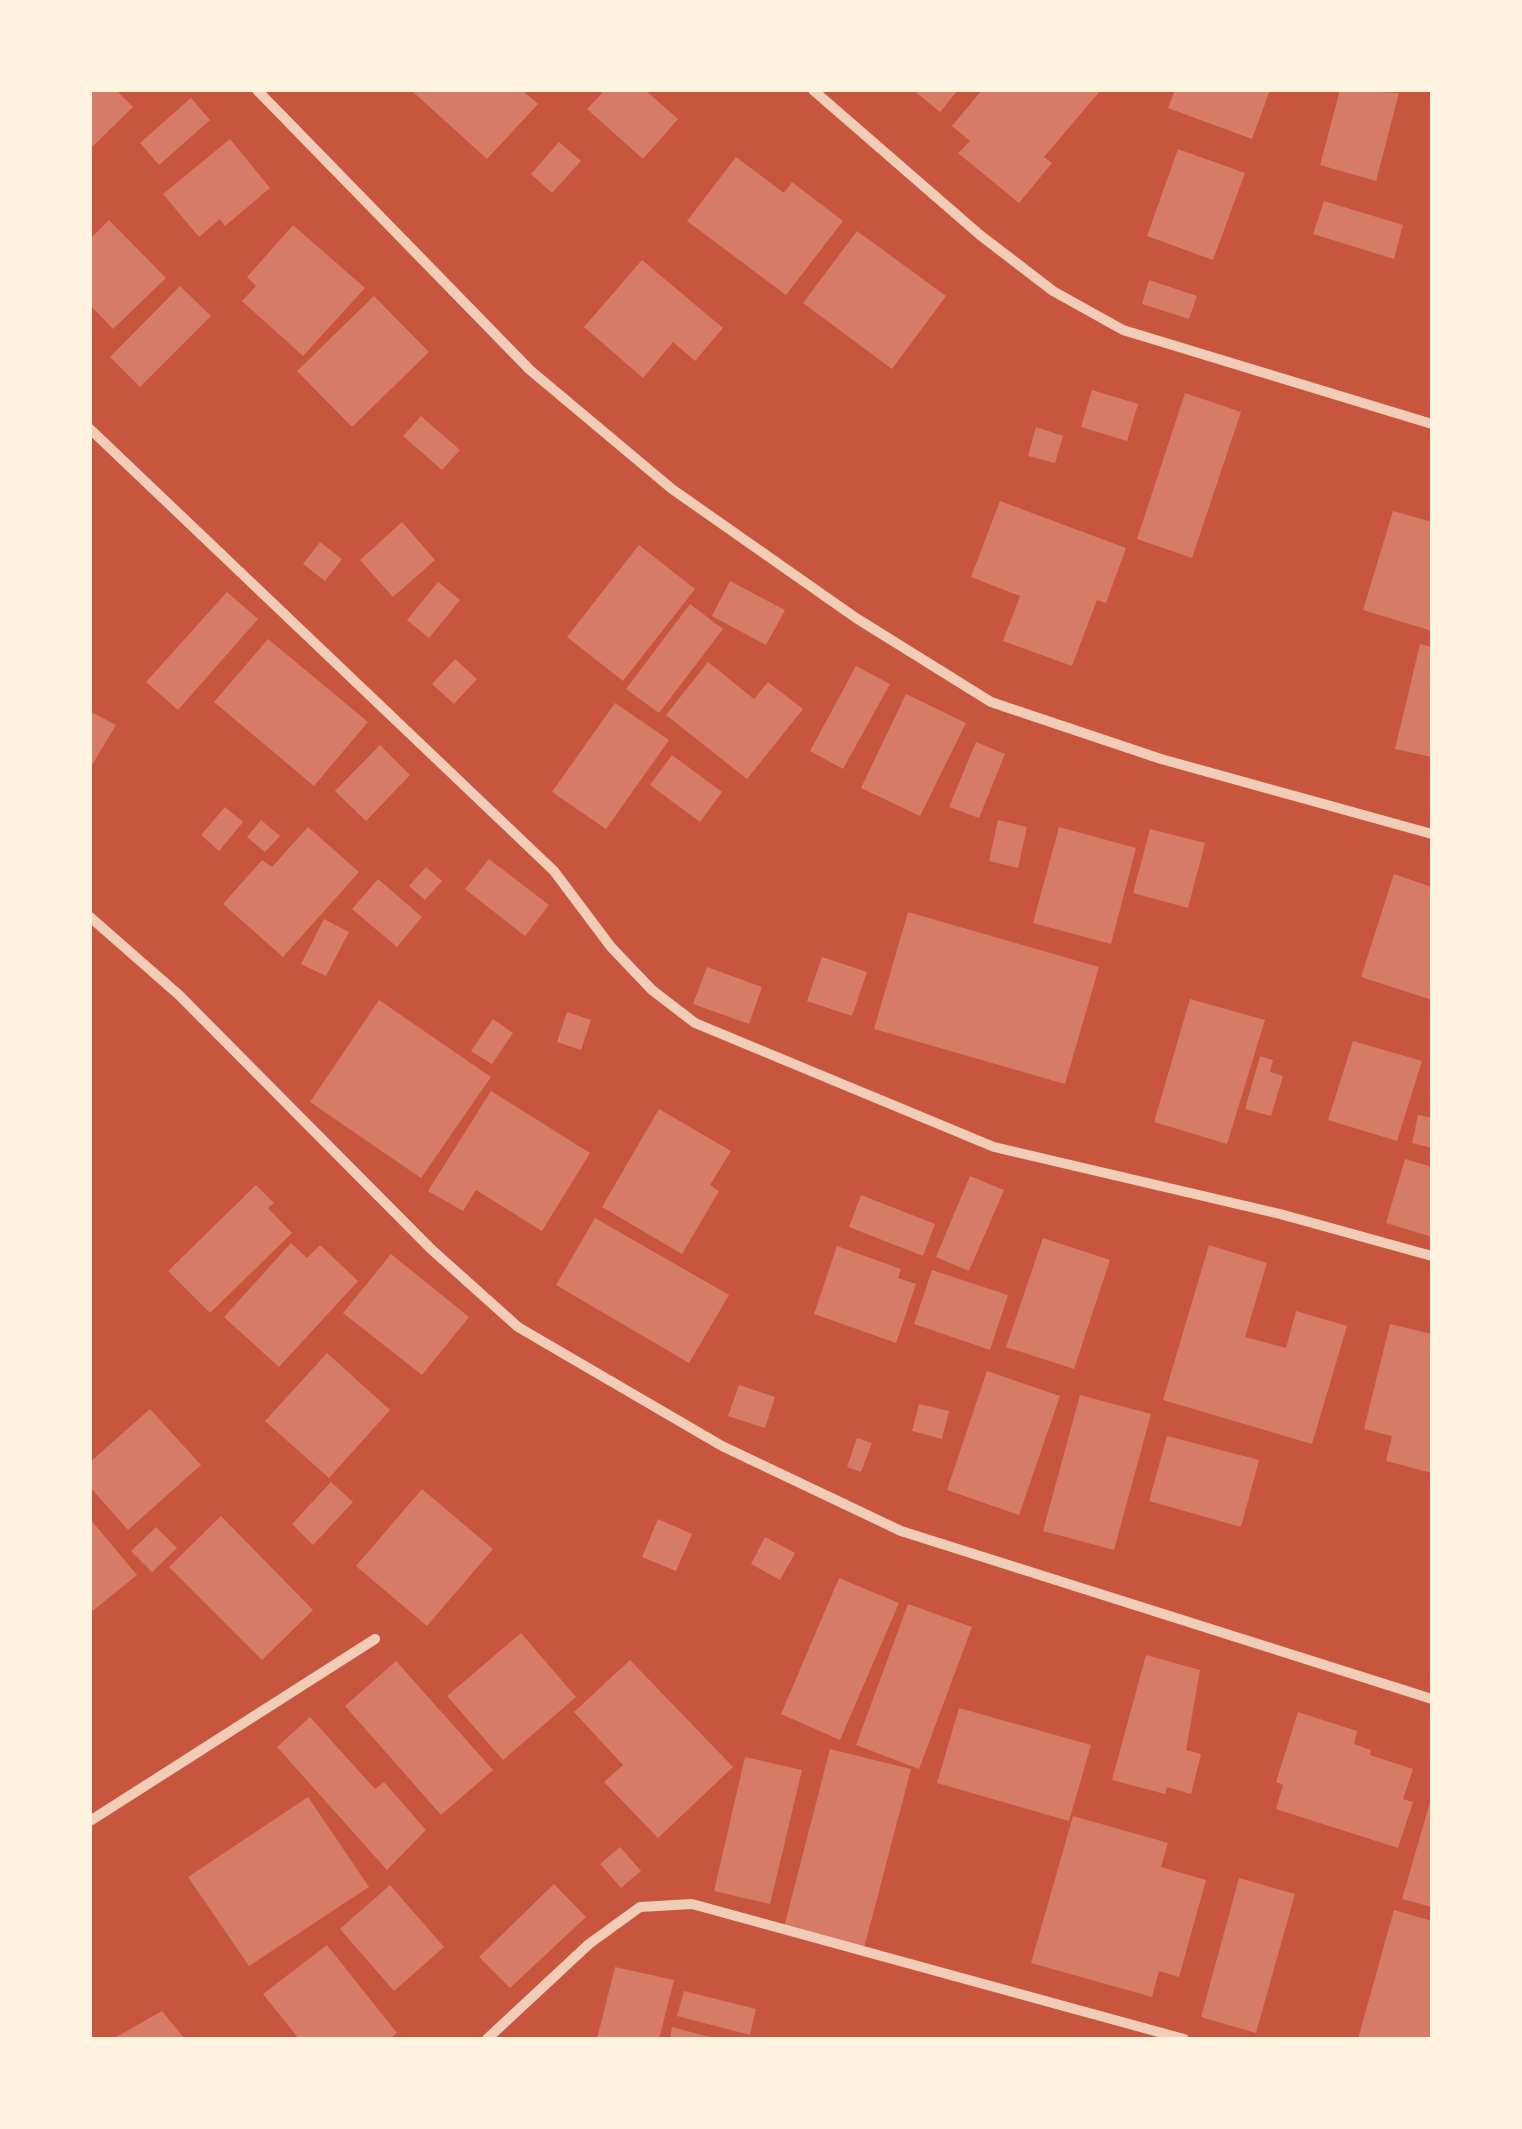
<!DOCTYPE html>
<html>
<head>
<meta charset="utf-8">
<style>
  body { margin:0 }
  #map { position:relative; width:1522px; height:2129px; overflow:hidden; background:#c8553d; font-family:"Sofia Sans Condensed",sans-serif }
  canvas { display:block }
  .frame { position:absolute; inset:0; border:92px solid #fff3e0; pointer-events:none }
</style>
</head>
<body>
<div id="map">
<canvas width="1522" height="2129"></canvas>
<div class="frame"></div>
</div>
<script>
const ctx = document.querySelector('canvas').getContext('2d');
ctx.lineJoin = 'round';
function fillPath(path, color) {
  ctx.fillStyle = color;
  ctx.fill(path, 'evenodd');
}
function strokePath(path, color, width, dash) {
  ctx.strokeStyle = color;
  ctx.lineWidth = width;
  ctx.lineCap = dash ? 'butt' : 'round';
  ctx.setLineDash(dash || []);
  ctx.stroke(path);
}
fillPath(new Path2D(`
  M90,90H116L133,107L90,149Z
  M411,90H522L538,104L487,159Z
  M605,90H645L678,119L643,159L587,109Z
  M913,90H958L940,112Z
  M982,90H1101L1044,157L1052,163L1019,203L958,153L970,141L952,126Z
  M1175,90H1270L1252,139L1168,108Z
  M1340,90L1399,93L1376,181L1320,165Z
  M191,98L210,120L159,165L140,143Z
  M230,139L270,188L225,226L220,219L199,237L163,194Z
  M559,142L581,161L552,193L531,174Z
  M1178,149L1245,173L1213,260L1147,236Z
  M736,157L784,193L792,182L843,221L786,295L687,221Z
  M1324,201L1403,225L1394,259L1313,234Z
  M109,220L166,278L113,329L90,305V239Z
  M293,225L365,288L303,356L242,301L256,286L247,277Z
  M857,231L946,296L892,369L803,303Z
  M642,260L723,328L695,361L673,342L643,378L584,327Z
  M1149,280L1197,296L1189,319L1142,304Z
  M180,286L211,316L140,387L110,357Z
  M374,296L429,352L352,427L297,371Z
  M1092,390L1138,404L1127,441L1081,427Z
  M1185,393L1241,412L1192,558L1137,539Z
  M421,416L460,450L442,470L403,436Z
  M1036,427L1063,436L1055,463L1028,456Z
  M1000,501L1126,548L1106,603L1097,600L1072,666L1003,641L1020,596L971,577Z
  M1393,511L1432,522V631L1363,610Z
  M402,522L435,560L393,597L360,560Z
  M320,542L342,559L325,581L303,564Z
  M639,545L695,589L623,681L567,637Z
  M730,581L785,610L766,645L712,616Z
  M438,582L460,600L429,638L407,620Z
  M227,592L258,619L178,710L146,682Z
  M690,604L723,629L659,713L626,689Z
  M268,639L368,722L314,786L214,702Z
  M1420,644L1432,647V757L1395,749Z
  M455,659L477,679L454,704L432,684Z
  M708,662L754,699L768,682L803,709L747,779L666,715Z
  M856,666L890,684L843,769L810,751Z
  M906,694L966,723L920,816L861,788Z
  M615,703L669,740L606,829L552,792Z
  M93,713L116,725L92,765L90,718Z
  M976,742L1005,754L979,818L949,807Z
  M380,745L410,775L366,821L335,791Z
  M672,755L722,792L700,822L650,785Z
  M225,807L243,822L219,851L201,835Z
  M261,820L280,836L265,852L247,837Z
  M998,820L1027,827L1018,868L989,861Z
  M308,827L359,872L283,957L223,904L262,860L272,867Z
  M1059,827L1136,848L1111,944L1033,923Z
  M1150,829L1205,843L1188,908L1133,893Z
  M489,859L549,905L525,936L465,889Z
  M426,867L442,881L425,900L409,886Z
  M1394,874L1432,887V1000L1361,977Z
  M378,879L422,917L397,947L352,909Z
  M908,912L1099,967L1065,1084L874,1029Z
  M324,919L349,932L326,976L301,964Z
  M822,957L867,972L852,1016L807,1001Z
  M707,967L762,987L749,1024L693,1004Z
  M1190,999L1265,1020L1227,1144L1154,1122Z
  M379,1000L491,1077L421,1178L310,1102Z
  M567,1012L591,1020L581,1050L557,1042Z
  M493,1019L513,1033L492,1064L471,1051Z
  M1353,1041L1422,1061L1397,1141L1328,1120Z
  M1260,1056L1273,1060L1270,1072L1283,1076L1271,1116L1245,1109Z
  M491,1091L590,1153L542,1231L476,1190L463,1211L428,1191Z
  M659,1109L731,1151L710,1185L719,1191L682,1254L602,1207Z
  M1418,1115L1432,1118V1148L1412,1143Z
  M1405,1159L1432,1167V1237L1386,1223Z
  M970,1176L1004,1190L969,1271L936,1257Z
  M256,1185L274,1203L268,1208L292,1233L210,1313L168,1271Z
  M861,1195L935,1224L923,1256L849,1227Z
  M595,1218L729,1295L689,1363L556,1285Z
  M1043,1238L1110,1260L1074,1369L1006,1347Z
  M291,1243L307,1258L320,1245L358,1281L279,1367L224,1317Z
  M1209,1245L1267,1263L1245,1337L1286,1348L1296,1311L1347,1326L1312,1444L1163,1400Z
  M837,1246L901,1269L898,1278L916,1284L896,1343L814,1314Z
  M391,1254L469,1317L422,1375L343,1313Z
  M932,1270L1008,1295L990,1350L914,1324Z
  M1390,1324L1432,1334V1473L1386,1461L1392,1436L1364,1429Z
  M327,1353L390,1410L329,1478L265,1421Z
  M987,1371L1060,1396L1019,1515L947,1490Z
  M739,1385L775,1397L765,1428L728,1416Z
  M1080,1395L1151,1414L1114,1550L1043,1531Z
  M919,1404L949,1411L942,1439L912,1431Z
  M150,1409L201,1465L128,1530L90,1487V1462Z
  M1167,1436L1259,1460L1241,1527L1149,1501Z
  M857,1438L872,1443L861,1472L847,1467Z
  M331,1482L353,1502L313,1545L292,1524Z
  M422,1489L493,1549L427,1626L356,1566Z
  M221,1516L313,1610L262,1660L169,1567Z
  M90,1519L137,1575L90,1613Z
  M658,1519L692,1534L676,1571L642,1557Z
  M156,1527L177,1548L152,1572L131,1551Z
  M765,1537L795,1553L780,1580L751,1564Z
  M839,1578L899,1603L840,1740L781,1714Z
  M908,1604L972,1627L919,1769L856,1745Z
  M521,1633L576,1697L503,1760L447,1696Z
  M1146,1655L1200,1670L1186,1750L1201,1754L1191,1794L1167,1787L1165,1794L1112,1780Z
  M630,1660L733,1767L658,1838L604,1782L623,1765L574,1712Z
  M396,1661L493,1770L441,1815L345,1706Z
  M959,1708L1091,1745L1069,1821L937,1783Z
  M1298,1712L1357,1731L1354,1744L1371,1750L1370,1755L1413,1769L1403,1799L1413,1802L1398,1848L1276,1809L1283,1785L1276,1782Z
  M310,1717L375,1789L384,1782L426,1830L387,1870L277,1747Z
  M830,1749L911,1769L863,1952L783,1931Z
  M745,1757L802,1770L770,1904L714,1891Z
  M1432,1795V1907L1402,1899Z
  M308,1797L369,1887L249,1966L188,1877Z
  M1073,1816L1168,1843L1161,1867L1206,1880L1179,1977L1159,1971L1152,1997L1031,1963Z
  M620,1847L641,1871L621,1888L600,1864Z
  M1239,1878L1295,1894L1256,2033L1201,2017Z
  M554,1884L586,1917L510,1988L479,1957Z
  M390,1885L444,1947L394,1991L340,1929Z
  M1394,1910L1432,1921L1431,2039H1358Z
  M327,1945L397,2033L389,2039H299L263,1994Z
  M615,1967L674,1980L659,2039H597Z
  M684,1991L756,2009L750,2035L677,2016Z
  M162,2011L185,2039H113Z
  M672,2027L713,2038V2039H670Z`), '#d67c66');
strokePath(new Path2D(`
  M257,90L530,370L672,489L856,618L991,702L1161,759L1432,834
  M813,90L980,235L1053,291L1123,330L1432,424
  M90,429L554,871L611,947L652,990L695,1023L994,1147L1280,1214L1432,1256
  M90,917L179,995L431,1249L518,1327L722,1446L901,1531L1432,1699
  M90,1821L375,1639
  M487,2039L589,1944L640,1907L692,1904L1184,2039`), '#f1ccb7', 10);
</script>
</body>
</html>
